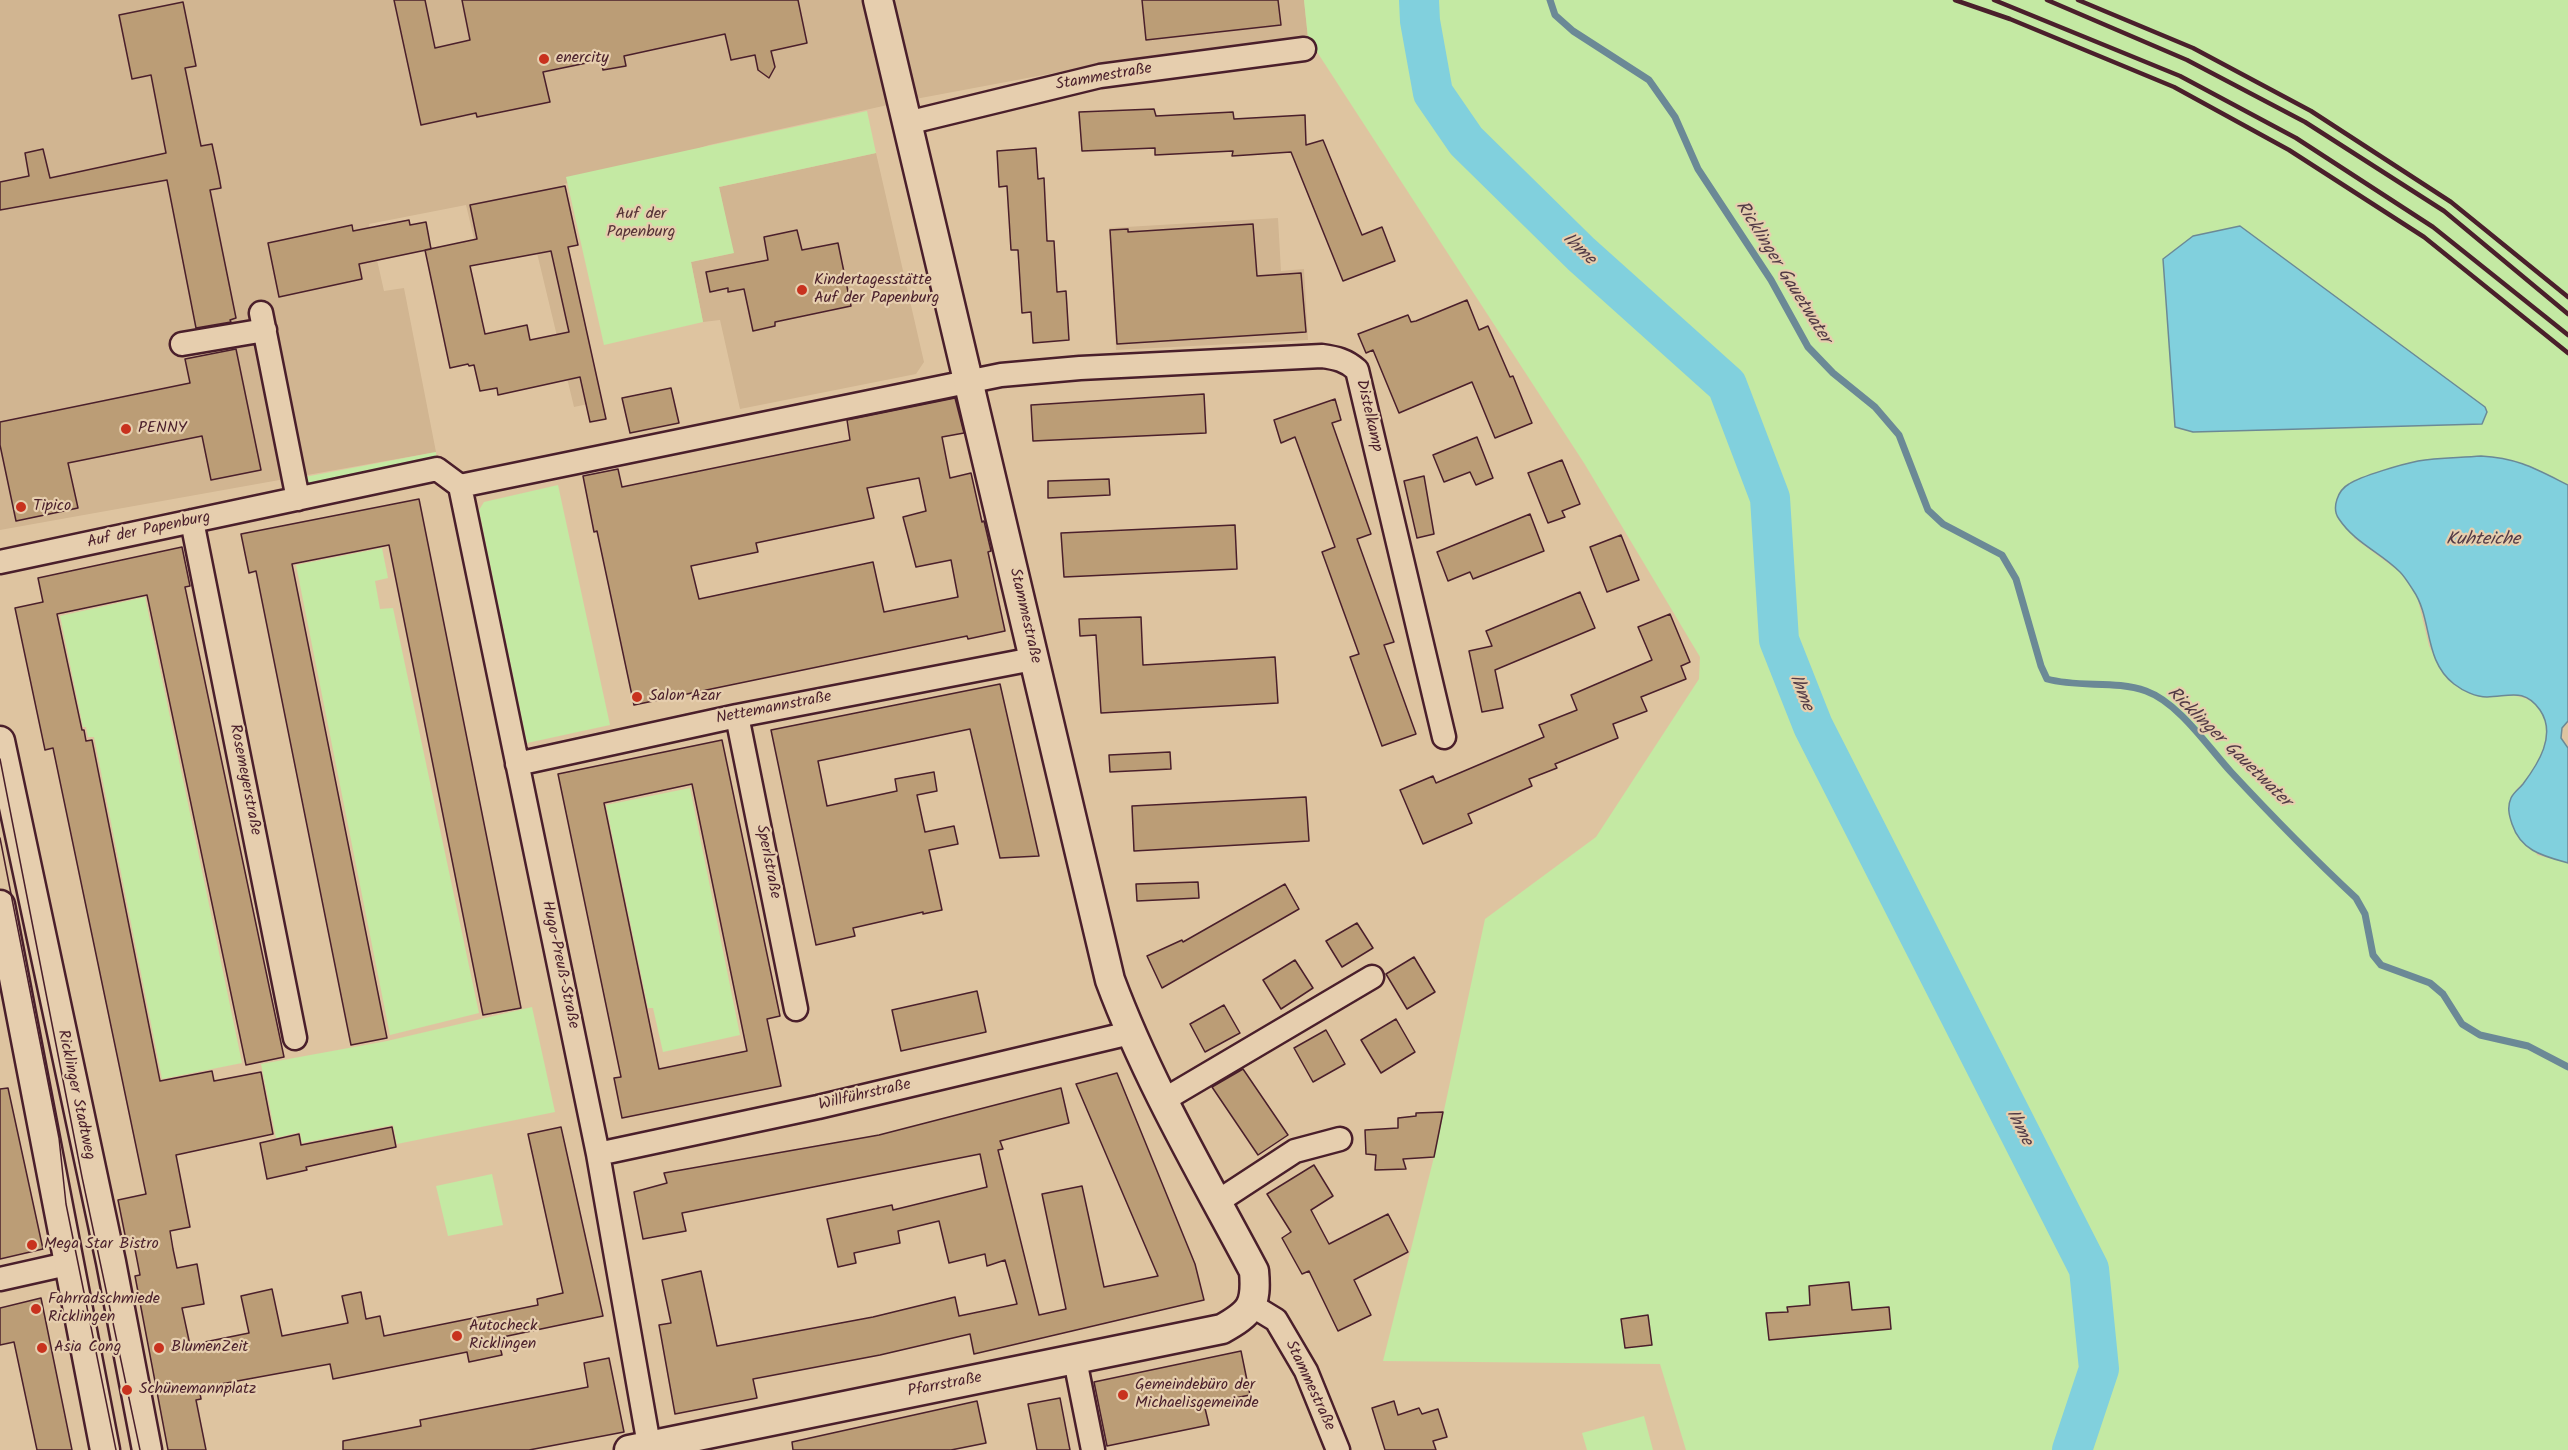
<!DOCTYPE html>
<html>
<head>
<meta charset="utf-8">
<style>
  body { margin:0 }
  canvas { display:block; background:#dec4a0 }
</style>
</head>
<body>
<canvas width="2568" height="1450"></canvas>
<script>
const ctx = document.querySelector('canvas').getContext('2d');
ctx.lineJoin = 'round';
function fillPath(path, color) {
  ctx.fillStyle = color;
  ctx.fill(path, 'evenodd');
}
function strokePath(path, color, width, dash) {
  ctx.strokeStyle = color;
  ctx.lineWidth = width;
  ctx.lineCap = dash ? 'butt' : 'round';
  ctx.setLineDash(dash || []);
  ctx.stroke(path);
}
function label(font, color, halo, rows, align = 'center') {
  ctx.font = font + ' Kalam,sans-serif';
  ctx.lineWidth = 4.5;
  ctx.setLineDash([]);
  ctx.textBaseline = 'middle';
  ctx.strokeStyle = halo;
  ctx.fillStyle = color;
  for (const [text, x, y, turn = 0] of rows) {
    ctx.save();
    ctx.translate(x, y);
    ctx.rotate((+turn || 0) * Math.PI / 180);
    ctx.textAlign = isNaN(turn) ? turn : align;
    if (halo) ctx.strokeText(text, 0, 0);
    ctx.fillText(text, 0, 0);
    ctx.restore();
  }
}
fillPath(new Path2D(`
  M0,0H1304L1308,38L1097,65L910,100L709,145L641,167L564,184L578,245L568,248L602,401L574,407L537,253L480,264L466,205L369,224L384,291L404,288L436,452L0,530Z
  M876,153L924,362L916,374L740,409L720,320L703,322L691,262L733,253L719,187Z
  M1278,218L1281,271L1304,269L1308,340L1116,350L1109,228Z`), '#d1b591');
fillPath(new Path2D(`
  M1304,0H2568V485L2530,466L2481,456L2418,461L2357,480L2354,538L2400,572L2417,596L2429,646L2439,666L2487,697C2564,683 2558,753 2515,791L2537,855L2568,863V1450H1686L1660,1364L1383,1361L1434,1157L1485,919L1596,837L1699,679L1700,657L1584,463L1308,38ZM2367,427L2193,432L2178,429Z
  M867,111L876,153L719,187L734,253L691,262L703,322L604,345L566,177Z
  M436,452L437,469L298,499L294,479Z
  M558,485L610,725L527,743L479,510L484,502Z
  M382,548L388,578L375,581L380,609L393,608L479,1013L390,1035L296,565Z
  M145,597L242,1063L162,1079L94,737H88L86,727H83L60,616Z
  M690,788L740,1035L663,1052L653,1008H648L606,805Z
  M532,1007L555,1112L397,1144L393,1125L302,1143L300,1132L276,1138L261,1064L387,1041Z
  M492,1174L503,1225L448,1236L436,1186Z
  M1644,1416L1653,1450H1587L1582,1433Z`), '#c4e9a3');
const water = new Path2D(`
  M2240,226L2485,407L2487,412L2482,424L2193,432L2175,427L2163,259L2193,236Z
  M2481,456C2518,458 2536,469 2568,485V721L2562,728L2561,738L2568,748V863C2543,856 2521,851 2512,824C2509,815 2507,807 2511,798C2514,792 2519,789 2523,784C2538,764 2557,735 2540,710C2524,687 2508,697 2487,697C2476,697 2463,691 2454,684C2423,660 2433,619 2413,590C2409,584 2405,577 2400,572C2380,552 2355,543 2339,519C2331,508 2338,490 2349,484C2361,476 2403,464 2418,461C2438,457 2461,458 2481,456Z`);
fillPath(water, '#81d0dd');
strokePath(water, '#6b8996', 1.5);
strokePath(new Path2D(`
  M1550,0L1555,15L1573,31L1649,80L1675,117L1698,169L1771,280L1808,347L1833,373L1875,407L1899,435L1928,510L1943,524L2002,555L2016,579L2041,666L2047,679C2079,688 2115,680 2146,691C2179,703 2208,747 2231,772C2271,815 2313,858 2356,898L2365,914L2373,955L2381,965L2430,983L2443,994L2462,1024L2480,1035L2528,1046L2568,1067`), '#6b8996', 7);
strokePath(new Path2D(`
  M1419,0L1420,21L1433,93L1466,141L1581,254L1727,385L1770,498L1779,640L1813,726L2089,1269L2099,1369L2072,1450`), '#81d0dd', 40);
const building = new Path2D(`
  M394,0H425L435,48L470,40L462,0H798L807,43L771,51L775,67L769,78L758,70L755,55L731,60L725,34L624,56L626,66L603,70L601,60L543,72L550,102L477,117L476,113L421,125Z
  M1142,0H1278L1281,25L1146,40Z
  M183,2L196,66L185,68L201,146L212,144L219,177L221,188L210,190L236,318L230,320L231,322L196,328L167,180L0,210V182L29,176L25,153L43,149L50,178L166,153L151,75L132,79L119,15Z
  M1154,109L1156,116L1233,112L1234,119L1305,115L1306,145L1323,140L1362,235L1382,227L1395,261L1343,281L1291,152L1232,156L1233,151L1155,155V148L1082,151L1079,112Z
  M1036,148L1038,179L1044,178L1047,241H1054L1057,292L1066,291L1069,340L1033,343L1031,312L1022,313L1018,250H1011L1007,186L999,187L997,151Z
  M565,186L578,245L568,247L606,419L590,422L580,377L498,395L497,388L480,391L474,365L469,366L468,364L450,368L425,250L477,239L470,205ZM551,251L569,332L530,340L527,325L485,334L470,266Z
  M409,220L410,225L426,222L431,249L359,264L362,279L279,297L268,243L352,225L353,231Z
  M1253,224L1257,276L1301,273L1306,332L1117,344L1110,230L1128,229V232Z
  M797,230L802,250L838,243L851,306L775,322V326L753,331L744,289L728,292V288L710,292L706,272L768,260L764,237Z
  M1467,300L1479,330L1488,326L1510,377L1513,376L1532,423L1495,438L1472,382L1399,413L1373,350L1366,353L1358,334L1408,315L1411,322L1416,321Z
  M236,349L261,470L211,480L202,436L68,463L78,508L16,521L0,445V422L190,383L185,359Z
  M671,388L679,423L630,433L622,398Z
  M1204,394L1206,433L1033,441L1031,405Z
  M955,398L964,433L942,437L950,478L971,473L982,522L984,521L991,551L988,552L1005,631L968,639L967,636L634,705L597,531L594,532L583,476L618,469L622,487L850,440L847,420ZM919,478L926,511L903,517L916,567L951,560L958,597L884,612L873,562L699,599L691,566L758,552L756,543L874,518L867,488Z
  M1335,399L1341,420L1332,423L1371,534L1357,539L1394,642L1384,645L1416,734L1382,746L1350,657L1359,654L1322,552L1335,547L1295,437L1281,443L1274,420Z
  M1477,437L1493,478L1476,485L1470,472L1444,482L1433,455Z
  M1562,460L1580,504L1562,511L1565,517L1548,523L1528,473Z
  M1424,476L1434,534L1417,538L1404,481Z
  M1109,479L1110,495L1048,498V481Z
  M419,499L521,1008L483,1015L389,545L292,564L387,1038L351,1045L256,571L249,573L241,534Z
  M1530,514L1544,551L1473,579L1470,572L1448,581L1437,552Z
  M1235,525L1237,569L1064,577L1061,533Z
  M1621,535L1639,580L1607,592L1590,547Z
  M182,547L190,586L185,587L284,1057L246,1065L147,595L57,614L82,730H84L86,741L92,740L160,1081L212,1071L214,1081L261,1072L273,1134L176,1155L190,1227L170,1231L173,1249L177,1268L197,1264L204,1304L182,1308L190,1345L249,1333L241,1296L272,1289L282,1336L348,1323L342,1296L361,1292L366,1319L380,1316L384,1336L538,1305L537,1299L563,1293L528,1134L561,1127L603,1316L498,1338L502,1355L469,1362L467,1352L333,1379L330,1364L199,1388L201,1399L196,1400L206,1450H168L135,1276L140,1275L133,1239L126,1240L118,1200L146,1194L53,748L45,750L15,608L43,602L38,578Z
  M1580,592L1595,628L1495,670L1503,708L1482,712L1469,651L1492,646L1486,631Z
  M1670,614L1690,662L1681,666L1686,679L1641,697L1647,711L1613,724L1618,738L1555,764L1557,768L1529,779L1532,786L1468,814L1472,823L1423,844L1400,790L1433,776L1436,783L1544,737L1539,725L1577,710L1571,695L1652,660L1638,627Z
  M1141,617L1143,665L1275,657L1278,703L1101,713L1096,635L1080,636L1079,619Z
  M1000,684L1039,856L1000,858L970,729L818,761L827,806L897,791L895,779L934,772L937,791L917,795L925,832L954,826L958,844L929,850L942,910L923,914V912L853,928L855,936L816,945L771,730Z
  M722,740L780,1016L767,1019L781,1086L622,1118L614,1078L621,1077L558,774ZM692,784L747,1051L659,1069L604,803Z
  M1170,752L1171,769L1110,772L1109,755Z
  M1306,797L1309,841L1134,851L1132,806Z
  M1198,882L1199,898L1137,901L1136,884Z
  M1285,884L1299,909L1162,988L1147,956L1182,940L1183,942Z
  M1357,923L1373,948L1342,967L1326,941Z
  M1414,957L1435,992L1407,1009L1386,974Z
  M1295,960L1313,988L1281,1009L1263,980Z
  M977,991L986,1032L901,1051L892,1010Z
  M1224,1005L1240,1033L1205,1052L1190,1024Z
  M1396,1019L1415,1052L1381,1073L1361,1040Z
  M1326,1030L1345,1064L1313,1082L1294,1048Z
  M1243,1069L1288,1135L1258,1155L1212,1087Z
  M1117,1073L1195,1264L1204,1300L974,1354L970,1334L880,1355L753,1379L757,1398L675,1414L659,1325L671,1323L662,1280L701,1271L717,1346L873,1317L955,1297L959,1316L1017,1304L1005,1260L987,1266L985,1254L949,1263L939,1221L898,1231L900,1243L854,1253L856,1263L838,1267L827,1219L892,1205L893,1210L987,1187L980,1154L682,1213L686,1231L643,1239L634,1192L667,1183L664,1173L879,1135L1061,1088L1069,1123L1000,1141L1003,1149L998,1150L1039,1315L1066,1309L1042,1194L1082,1186L1104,1287L1158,1276L1076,1084Z
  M8,1088L43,1249L0,1259V1089Z
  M1443,1112L1434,1157L1403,1159L1406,1169L1375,1170L1376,1155L1366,1154L1365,1130L1398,1128V1118L1416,1116V1113Z
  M392,1127L396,1147L306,1167L307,1170L267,1179L260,1143L299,1134L301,1145Z
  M1314,1165L1333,1196L1311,1210L1329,1244L1388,1214L1408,1252L1354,1280L1371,1315L1338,1331L1309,1271L1302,1274L1282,1238L1291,1232L1267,1194Z
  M1849,1282L1852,1310L1889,1307L1891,1329L1769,1340L1766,1313L1788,1312L1787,1307L1810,1305L1809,1286Z
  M41,1298L72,1450H37L14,1342L0,1345V1308Z
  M1648,1315L1652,1345L1625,1348L1621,1319Z
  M1241,1351L1250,1395L1204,1404L1209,1425L1107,1446L1094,1382Z
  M609,1358L624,1432L529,1450H343V1441L421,1426L420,1420L588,1387L584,1363Z
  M1060,1398L1070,1450H1037L1028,1404Z
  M977,1401L986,1443L951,1450H793L792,1442Z
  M1394,1401L1398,1415L1419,1408L1422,1414L1438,1409L1447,1437L1433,1441L1436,1450H1385L1372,1408Z`);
fillPath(building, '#bb9d76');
strokePath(building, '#4a1f2b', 1.5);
const minor = new Path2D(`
  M907,123L1100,76L1304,49
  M261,313L298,499
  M182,344L265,330
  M460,486L598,1154L649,1445
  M192,521L295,1038
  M0,562L437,469L460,486L1001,375L1080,368L1322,356C1336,358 1346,360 1357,370L1444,737
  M737,716L796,1009
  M517,764L737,716L1033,659
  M1162,1101L1372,977
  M598,1154L818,1107L1130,1033
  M1217,1202L1295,1151L1340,1139
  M0,1279L67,1264
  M1253,1306L1276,1320L1306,1371L1338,1450
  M1075,1360L1093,1450`);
const tertiary = new Path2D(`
  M0,741L111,1262L147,1450
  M0,905L105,1450
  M629,1450L1222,1329C1251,1313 1257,1305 1254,1271C1203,1175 1148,1082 1110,980L878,0`);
strokePath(minor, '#4a1f2b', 27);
strokePath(tertiary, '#4a1f2b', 33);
strokePath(minor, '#e6ceae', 22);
strokePath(tertiary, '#e6ceae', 28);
strokePath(new Path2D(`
  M0,759L82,1177L140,1450
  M0,838L59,1138L66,1204L116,1450`), '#4a1f2b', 1.5);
strokePath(new Path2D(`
  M1955,0L2010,19L2174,87L2289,150L2424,237L2568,353
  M1994,0L2180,76L2296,138L2433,227L2568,335
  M2047,0L2187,60L2305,122L2444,211L2568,314
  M2078,0L2193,48L2311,111L2451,202L2568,297`), '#4a1f2b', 4.5);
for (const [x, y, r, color] of [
  [544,59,6,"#c8321e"],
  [802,290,6,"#c8321e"],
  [126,429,6,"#c8321e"],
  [21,507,6,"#c8321e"],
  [637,697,6,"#c8321e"],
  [32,1245,6,"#c8321e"],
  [36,1309,6,"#c8321e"],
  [457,1336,6,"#c8321e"],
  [42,1348,6,"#c8321e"],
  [159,1348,6,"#c8321e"],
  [127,1390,6,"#c8321e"],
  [1123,1395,6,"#c8321e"]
]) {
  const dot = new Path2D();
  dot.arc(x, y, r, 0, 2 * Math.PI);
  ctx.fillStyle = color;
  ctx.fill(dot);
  strokePath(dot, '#e6ceae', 2);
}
label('16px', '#4a1f2b', '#e6ceae', [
  ["enercity",556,59],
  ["Kindertagesstätte",814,281],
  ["Auf der Papenburg",814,299],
  ["PENNY",138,429],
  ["Tipico",33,507],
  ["Salon Azar",649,697],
  ["Mega Star Bistro",44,1245],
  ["Fahrradschmiede",48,1300],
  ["Ricklingen",48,1318],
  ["Autocheck",469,1327],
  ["Ricklingen",469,1345],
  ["Asia Cong",54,1348],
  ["BlumenZeit",171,1348],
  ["Gemeindebüro der",1135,1386],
  ["Michaelisgemeinde",1135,1404],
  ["Schünemannplatz",139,1390]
], 'left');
label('16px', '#4a1f2b', '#e6ceae', [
  ["Stammestraße",1104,78,-10],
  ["Distelkamp",1368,416,77],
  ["Auf der Papenburg",149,531,-12],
  ["Stammestraße",1024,616,77],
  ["Nettemannstraße",774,709,-11],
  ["Rosemeyerstraße",244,780,79],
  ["Sperlstraße",767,862,79],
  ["Hugo-Preuß-Straße",559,965,78],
  ["Ricklinger Stadtweg",75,1095,78],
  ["Willführstraße",865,1096,-13],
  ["Pfarrstraße",945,1386,-11],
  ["Stammestraße",1309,1386,65]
]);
label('16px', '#563337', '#e6ceae', [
  ["Auf der",641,215],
  ["Papenburg",641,233]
]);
label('italic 18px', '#523a46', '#e6ceae', [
  ["Ihme",1578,250,43],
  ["Ricklinger Gauetwater",1782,273,58],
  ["Kuhteiche",2483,541],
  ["Ihme",1800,693,68],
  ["Ricklinger Gauetwater",2228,748,44],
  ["Ihme",2018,1128,63]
]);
</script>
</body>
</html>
